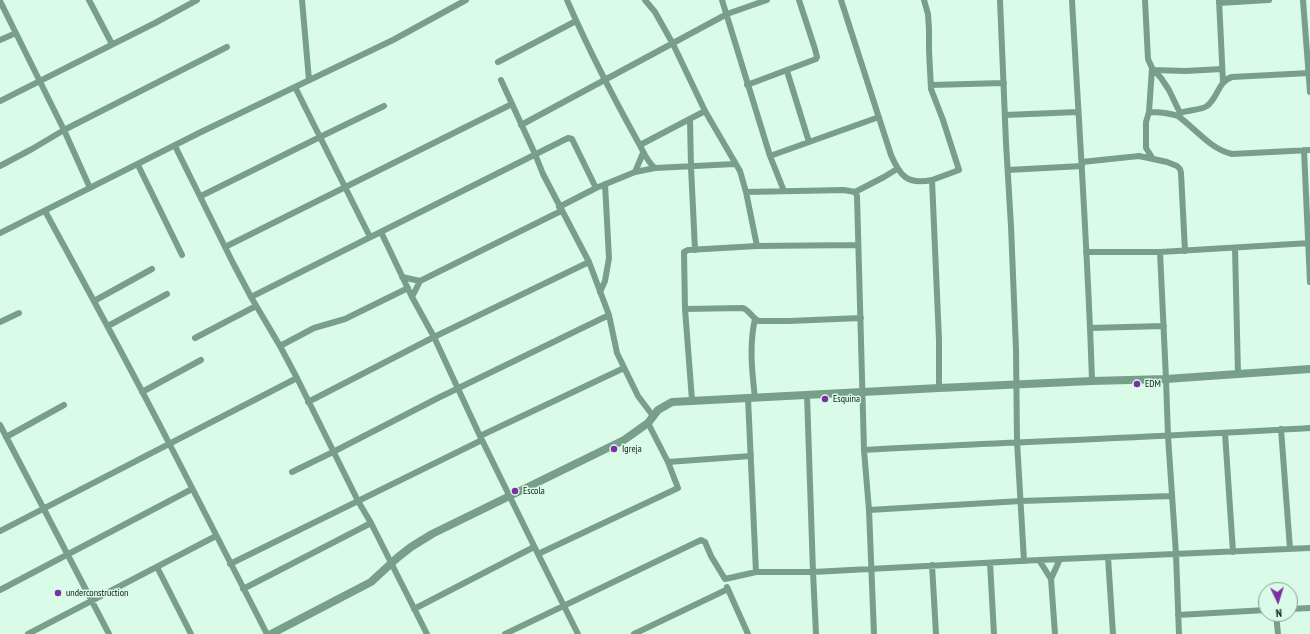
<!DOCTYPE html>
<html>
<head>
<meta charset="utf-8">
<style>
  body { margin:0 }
  #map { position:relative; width:1310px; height:634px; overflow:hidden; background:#d9fbe7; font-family:"PT Sans Narrow",sans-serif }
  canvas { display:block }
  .north { position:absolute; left:1258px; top:582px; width:40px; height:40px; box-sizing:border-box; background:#d9fbe7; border:1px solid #89a293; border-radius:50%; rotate:176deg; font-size:11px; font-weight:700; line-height:16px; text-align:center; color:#101c15 }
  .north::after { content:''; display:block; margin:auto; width:14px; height:18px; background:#7c30a1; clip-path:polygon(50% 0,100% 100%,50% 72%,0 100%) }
</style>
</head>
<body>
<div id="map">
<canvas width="1310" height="634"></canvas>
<div class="north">N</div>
</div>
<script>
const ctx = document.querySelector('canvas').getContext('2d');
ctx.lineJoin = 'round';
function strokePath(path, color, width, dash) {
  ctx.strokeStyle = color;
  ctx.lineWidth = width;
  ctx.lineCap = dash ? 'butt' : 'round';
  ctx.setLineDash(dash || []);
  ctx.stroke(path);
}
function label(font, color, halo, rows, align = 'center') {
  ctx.font = font + ' "PT Sans Narrow",sans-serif';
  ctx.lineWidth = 3;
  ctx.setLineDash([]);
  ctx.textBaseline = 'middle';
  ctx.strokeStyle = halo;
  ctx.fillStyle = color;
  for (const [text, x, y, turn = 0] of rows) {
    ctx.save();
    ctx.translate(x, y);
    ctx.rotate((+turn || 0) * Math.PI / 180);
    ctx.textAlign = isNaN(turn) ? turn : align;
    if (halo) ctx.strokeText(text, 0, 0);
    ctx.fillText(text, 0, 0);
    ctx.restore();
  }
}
strokePath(new Path2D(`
  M89,0L112,44
  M302,0L309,80
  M567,0C588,48 612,95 637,140C643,150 646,161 655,168
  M645,0L655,12L673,44L705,111L740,171L746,192L757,246
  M722,0L770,156L784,191
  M841,0L891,155C900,176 907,185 932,180
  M924,0L928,14L929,29V50L931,89L943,120L959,170L932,180L939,340V388
  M1000,0L1006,143L1011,226L1016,349L1017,441L1024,561
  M1072,0C1079,127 1088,254 1092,381
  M1145,0L1148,59L1152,68L1161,78L1169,90L1180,113L1178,116
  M1219,0L1223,82
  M1303,0L1310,92
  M0,1L64,130L90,188
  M1219,3L1269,0
  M0,40L16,33
  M498,62L576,21
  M1153,70L1186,71L1222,69
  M787,71L809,142
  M501,80L535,154L543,174L589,262L609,315L617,353L638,396L653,416
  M747,85L816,59L817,57L815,49L799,0
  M931,85L1004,83
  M295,87L370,237
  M0,101L155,23L197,0
  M1149,112L1152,68
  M1180,113C1188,110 1202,110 1207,106C1218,98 1218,81 1232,77L1310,73
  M1005,115L1078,112
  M690,120L691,167L695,250
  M521,125L727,14L767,0
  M640,145L705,111
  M175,146L233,263L251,297L280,346L297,378L358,501L371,523L427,634
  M1304,150L1310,282
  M770,156L879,117
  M1153,159L1146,148V122L1149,112C1159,112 1169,113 1178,116C1196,129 1210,149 1232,154L1310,150
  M1082,162L1139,156L1167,162L1177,166L1180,169L1181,173L1185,251
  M138,165L182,255
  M0,166L32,149L64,130L227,47
  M1008,170L1082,166
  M635,172L643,153
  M746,192L844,190L855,192L857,196L864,450L869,510L874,634
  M855,192L884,177L897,169
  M201,196L320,137L384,106
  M559,207L596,188L635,172L655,168L735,164
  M45,211C87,288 129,365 169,443C202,507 234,571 267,634
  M381,232L412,297L434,337L480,436L538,554L578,634
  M0,233L201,132L393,40L466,0
  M225,247L512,104
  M1235,248L1238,374
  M1086,252H1160L1310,243
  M1160,252L1166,379L1168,436L1176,554L1179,634
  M402,277L420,281
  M600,292L605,281L609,258L605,184
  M251,297L568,138L572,139L596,188
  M412,297L420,281L561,211
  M94,301L152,269
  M685,309L743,308C750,311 752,318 759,321H789L861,318
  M0,322L19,313
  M108,326L167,294
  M1090,328L1164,326
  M195,338L256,306
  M280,346L314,328L345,319L408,288
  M142,392L201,360
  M807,395L813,572L816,634
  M748,398L756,572
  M755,398C752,372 749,345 755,319
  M692,400L685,309L684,252L688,250L757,246L858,245
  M308,402L434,337L589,262
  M0,425L109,634
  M1281,429L1290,549
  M1225,433L1233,552
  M480,436L624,368
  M6,437L64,405
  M864,450C1013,442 1161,437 1310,428
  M668,462L751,456
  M292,472L333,452L438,398L609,315
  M869,510L1021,501L1172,496
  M0,531L297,378
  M538,554L678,488L668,462L648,423
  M1108,557L1113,634
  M1039,560L1051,579
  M990,563L994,634
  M230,564L482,440
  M932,565L936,634
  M157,567L191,634
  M727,587L748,634
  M243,589L371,523
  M0,590L192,489
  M414,609L534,547
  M1290,609L1310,608
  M1276,614L1278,634
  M1178,615L1266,610
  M28,634L216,536
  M505,634L701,540L705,542L711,556L725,579L756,572H813L1039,560L1310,548
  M634,634L728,589
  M1055,634L1051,579L1060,559`), '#789f89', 6);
strokePath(new Path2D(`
  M271,634L371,582L397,558L411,547L432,534L624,440L648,423L658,410L672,402L939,388L1092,381L1166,379L1310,369`), '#789f89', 8);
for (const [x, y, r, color] of [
  [1137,384,4,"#7c30a1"],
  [825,399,4,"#7c30a1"],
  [614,449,4,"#7c30a1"],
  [515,491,4,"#7c30a1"],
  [58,593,4,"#7c30a1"]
]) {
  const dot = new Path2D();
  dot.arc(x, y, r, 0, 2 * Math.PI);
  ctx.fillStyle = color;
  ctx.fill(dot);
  strokePath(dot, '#d9fbe7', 1.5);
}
label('10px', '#101c15', '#d9fbe7', [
  ["EDM",1145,384],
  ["Esquina",833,399],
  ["Igreja",622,449],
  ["Escola",523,491],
  ["underconstruction",66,593]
], 'left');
</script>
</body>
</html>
